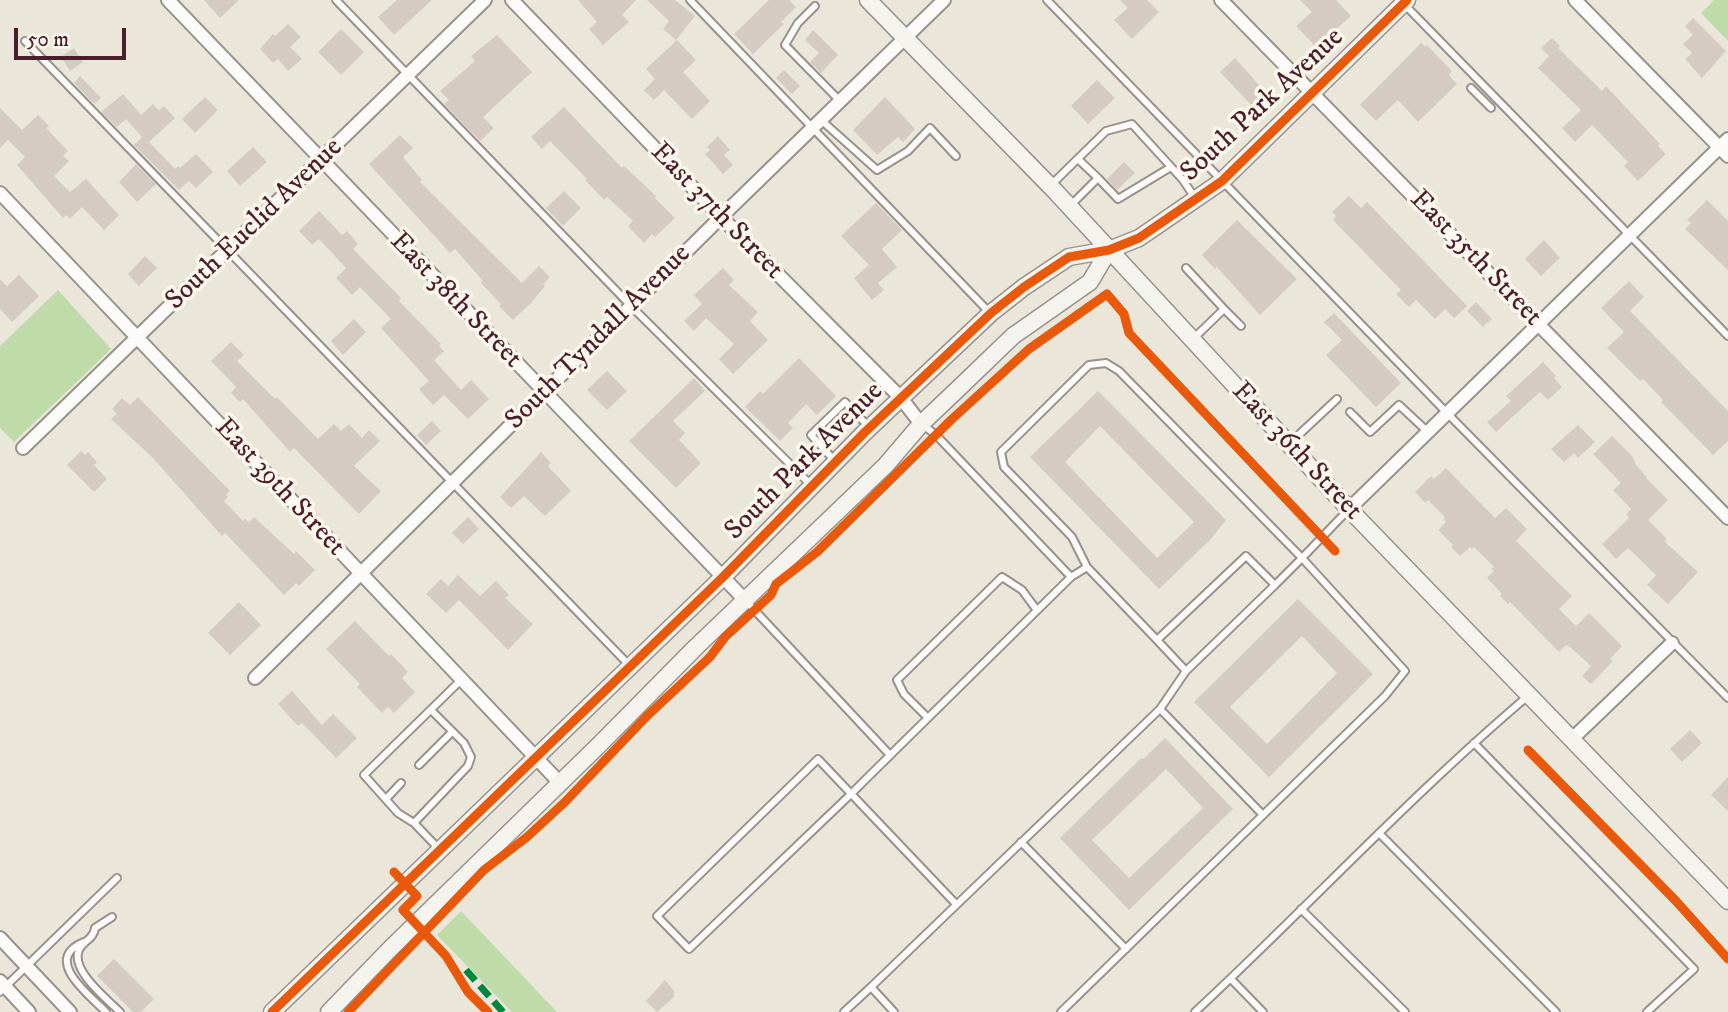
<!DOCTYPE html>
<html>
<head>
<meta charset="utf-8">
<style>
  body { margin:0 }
  #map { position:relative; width:1728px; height:1012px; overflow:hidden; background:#eae7da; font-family:"IM FELL DW Pica",serif }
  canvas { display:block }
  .scale { position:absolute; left:14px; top:28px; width:112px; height:32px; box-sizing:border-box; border:4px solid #4a1f2b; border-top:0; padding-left:9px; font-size:21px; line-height:24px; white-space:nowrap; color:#4a1f2b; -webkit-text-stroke:5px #fbf7ec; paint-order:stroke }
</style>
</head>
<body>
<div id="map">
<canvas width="1728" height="1012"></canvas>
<div class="scale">50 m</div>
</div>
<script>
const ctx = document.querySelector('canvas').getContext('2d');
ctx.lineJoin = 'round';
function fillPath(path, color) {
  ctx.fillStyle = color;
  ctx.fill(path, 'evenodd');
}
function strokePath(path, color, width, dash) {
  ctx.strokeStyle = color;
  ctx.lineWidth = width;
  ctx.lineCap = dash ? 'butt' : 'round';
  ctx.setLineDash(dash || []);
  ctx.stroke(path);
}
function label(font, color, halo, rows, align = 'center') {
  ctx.font = font + ' "IM FELL DW Pica",serif';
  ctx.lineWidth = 7;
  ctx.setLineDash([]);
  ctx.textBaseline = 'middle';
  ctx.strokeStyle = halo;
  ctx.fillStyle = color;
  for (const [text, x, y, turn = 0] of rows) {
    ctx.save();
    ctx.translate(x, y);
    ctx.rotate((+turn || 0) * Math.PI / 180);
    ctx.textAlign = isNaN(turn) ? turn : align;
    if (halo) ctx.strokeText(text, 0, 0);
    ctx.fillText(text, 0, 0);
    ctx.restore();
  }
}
fillPath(new Path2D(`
  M1714,0H1728V41L1701,13Z
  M58,290L111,349L14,442L0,428V346Z
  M461,911L557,1012H512L437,935Z`), '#bfdbaa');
fillPath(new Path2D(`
  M204,0H239L220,18Z
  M397,0H432L394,35L378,17Z
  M578,0H636L622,15L629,22L603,45L589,29L597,22Z
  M647,0H675L695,16L676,40L663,29L669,21Z
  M769,0H789L796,7L781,22L784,24L753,54L734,34Z
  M1120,0H1147L1159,12L1132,39L1114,20L1128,8Z
  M1300,0H1336L1351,16L1316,47L1296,26L1312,12Z
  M1693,18L1726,51L1702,78L1685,59L1692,53L1683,44L1693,35L1685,26Z
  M288,24L301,37L290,47L302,59L288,71L278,59L273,63L260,49L273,34L275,36Z
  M341,29L364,52L341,75L318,52Z
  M813,30L838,55L821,73L810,62L819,53L805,40Z
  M497,35L532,72L483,117L494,128L480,141L444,104L449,100L440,91L475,61L471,56Z
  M1552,38L1560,46L1558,48L1602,91L1606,86L1660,144L1658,146L1666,154L1638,181L1624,166L1628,162L1592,125L1575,142L1562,128L1581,110L1538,68L1549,56L1541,48Z
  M677,40L696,60L683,72L710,101L692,119L664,90L654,100L644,90L655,79L646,69Z
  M1421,43L1425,47L1427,45L1452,71L1449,75L1457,84L1418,122L1398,100L1376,121L1360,105Z
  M74,48L83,62L70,71L61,57Z
  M1235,58L1267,94L1253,107L1220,72Z
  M784,70L800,86L792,94L776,78Z
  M80,76L101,98L94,104L74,83Z
  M1097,80L1115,98L1088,124L1071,106Z
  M123,94L141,115L153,104L159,110L164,106L175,118L149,142L175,169L178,166L180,168L196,154L213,172L196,188L189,181L179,190L134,145L142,137L126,119L117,127L101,112Z
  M205,97L218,110L195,133L182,119Z
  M885,97L915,129L903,142L898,137L877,155L853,130Z
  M564,107L622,168L624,166L656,196L655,198L675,218L655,237L652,234L644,243L628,226L633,221L607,197L604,200L585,180L587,179L550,141L542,149L531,137Z
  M0,108L22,130L38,115L49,126L46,128L68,151L63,156L69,161L54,176L70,192L86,179L119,215L104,230L82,207L70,219L66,215L63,218L17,165L25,157L8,140L0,148Z
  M400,135L413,148L403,157L422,180L420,182L522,283L539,266L550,277L543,284L545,286L532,302L513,320L499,306L501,304L481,283L483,281L455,249L450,253L369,164Z
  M718,136L730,150L724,155L733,165L723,174L705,154L710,150L707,147Z
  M253,147L267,162L240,186L227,171Z
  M1124,162L1135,173L1117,190L1107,179Z
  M136,164L156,184L137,202L119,182Z
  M564,191L581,208L563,226L546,208Z
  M1349,196L1361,208L1367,202L1467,306L1454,318L1445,309L1435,319L1416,300L1409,307L1396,294L1401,290L1333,220L1336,216L1332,212Z
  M1707,200L1728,221V270L1685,229L1691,223L1687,220Z
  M876,203L902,230L882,249L897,267L878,283L884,290L872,300L854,278L869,265L841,236Z
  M319,211L342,235L347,231L358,244L353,249L401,298L399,301L441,344L439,346L444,351L434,360L461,390L471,380L489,399L468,419L444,395L433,405L419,389L429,381L381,328L391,319L360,287L352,295L336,278L346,268L319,239L312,245L299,231Z
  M1237,220L1297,279L1260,315L1217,267L1215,269L1202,255Z
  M1544,240L1560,258L1541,276L1525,259Z
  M145,256L157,268L139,286L128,274Z
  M723,268L734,280L729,285L758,312L750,321L768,340L733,374L719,359L734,344L706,318L694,331L684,321L702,304L694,295Z
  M19,275L39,296L12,322L0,309V279L7,286Z
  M1629,281L1644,297L1630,311L1728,411V441L1713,455L1661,402L1663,400L1643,379L1640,381L1607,348L1624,332L1601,308Z
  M1476,302L1492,319L1483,327L1467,311Z
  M1334,313L1401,383L1376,407L1326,355L1342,340L1324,322Z
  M354,319L366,332L343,355L331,341Z
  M231,342L244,355L237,361L275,399L277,397L318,439L334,424L341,431L349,424L362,438L369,430L380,441L354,466L381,491L359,514L294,448L290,452L243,399L240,402L231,393L236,387L211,361Z
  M799,358L836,396L817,415L806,404L788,423L793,428L780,441L745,407L760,391L763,394Z
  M1543,362L1556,376L1554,378L1562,387L1548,400L1540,392L1496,432L1487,422L1511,401L1506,396Z
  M607,371L627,391L607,410L587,390Z
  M694,378L705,391L673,421L685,433L679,440L701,463L676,488L629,441Z
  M1098,391L1226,520L1211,539L1159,589L1030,457ZM1100,426L1194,522L1157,558L1065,462Z
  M138,397L230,491L226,495L228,497L224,501L243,521L245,519L249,522L254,517L294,554L296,551L315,570L299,586L296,583L284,595L225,533L222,536L152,457L111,419L117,414L112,409L122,398L130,405Z
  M432,421L441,431L426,445L417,435Z
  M1578,425L1595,442L1578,458L1574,453L1564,462L1551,449Z
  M1612,436L1632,456L1636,465L1647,477L1646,478L1668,500L1648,520L1667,539L1664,541L1698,572L1668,604L1647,585L1656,575L1628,548L1616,559L1602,544L1629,518L1626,514L1631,509L1613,490L1621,483L1593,454Z
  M81,451L85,455L88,452L97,462L94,465L107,479L94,492L67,465Z
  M541,452L551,463L548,466L571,491L545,516L524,496L511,508L500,497Z
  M1446,468L1495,518L1506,508L1527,529L1516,541L1572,596L1559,609L1576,626L1589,613L1622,646L1610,659L1613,661L1591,684L1582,676L1591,666L1570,647L1566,645L1559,652L1510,602L1508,604L1500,596L1502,594L1487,578L1494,571L1491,569L1494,567L1474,547L1472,549L1470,547L1460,556L1451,547L1453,545L1438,530L1446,522L1443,519L1445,517L1428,500L1425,503L1415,492L1431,476L1434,479Z
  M468,517L479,529L463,544L452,533Z
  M458,575L480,596L496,581L509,595L505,598L533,624L508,650L459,600L446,613L426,594L441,579L448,586Z
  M1298,599L1373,674L1269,777L1194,702ZM1302,636L1337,673L1267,744L1230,707Z
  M239,602L261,625L230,655L208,633Z
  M355,621L389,656L391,654L408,672L402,678L415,692L394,713L388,707L382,713L357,687L360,684L326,649Z
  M292,691L322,725L333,714L357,738L336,758L302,723L298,726L278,704Z
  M1690,730L1702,743L1682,762L1670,749Z
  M1165,738L1233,809L1129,910L1060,838L1141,758L1143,759ZM1166,769L1203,808L1129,878L1092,840Z
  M1728,777V811L1711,795Z
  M114,959L154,999L141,1012H133L97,976Z
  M665,980L675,992L673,994L675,996L657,1012L646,1001Z`), '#d6cbc2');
const service = new Path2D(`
  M336,0L631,306L812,486
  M690,0L989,312
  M1047,0L1447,413L1728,698
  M1404,4L1728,336
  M815,6L798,23L785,45L840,101
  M25,41L630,666
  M1471,88L1491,108
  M821,120L877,170L908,151L930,128L956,156
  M1098,178L1118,199L1171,167
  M1050,186L1106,131L1132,124L1183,180L1195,198
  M1069,207L1098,178L1078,159
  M1186,268L1224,309L1193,339
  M1224,309L1241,326
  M1350,412L1370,432L1399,405L1428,432
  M923,425L936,435L1071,577L867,778L851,794L689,949L657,916L818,759L956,904
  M1290,443L1337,399
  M834,460L811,435L845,402L868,426
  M1071,577L1087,567
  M746,601L890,755
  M1157,640L1186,671L1275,585L1246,556L1157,640L1087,567L1072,537L1004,467L1001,452L1089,365L1106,363L1119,371L1302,558L1349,509
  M1160,709L1262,814
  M928,718L904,694L897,680L1002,577L1022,590L1036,609
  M1474,743L1694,969L1647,1012
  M419,765L452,732
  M386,799L401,783
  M414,823L468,766L471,757L464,743L431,710
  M1379,833L1556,1012
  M1021,842L1126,949
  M439,849L414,823L398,813L364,775L461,680
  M1301,909L1405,1012
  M112,917L95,928C94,939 83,941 79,950C70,970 107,999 120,1012
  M84,942C42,959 88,994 106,1012
  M1231,979L1263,1012
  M871,987L1160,709L1186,671
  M0,992L117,878
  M844,1012L871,987L894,1012
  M1061,1012L1385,696L1405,671L1302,558L1275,585
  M1195,1012C1307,908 1411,795 1528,696`);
const minor = new Path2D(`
  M168,0L744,599
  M512,0L721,217L901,398L921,424
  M1221,0L1728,518
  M1575,0L1728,156
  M0,193L560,783
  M23,448L485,0
  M1349,509L1728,139
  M255,678L721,217L944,0
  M1572,739L1672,643
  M0,938L70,1012
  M0,981L29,1012`);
const secondary = new Path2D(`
  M868,0L1055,191L1349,509L1728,901
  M272,1012L723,577L865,432L991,313L1024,287L1069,257L1109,250L1139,238L1222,181L1407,0
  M329,1012L389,950L600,744L696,647L886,465L921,424L960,387L1013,336L1090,282L1109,250`);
strokePath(service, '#99918c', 10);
strokePath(minor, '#99918c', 16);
strokePath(secondary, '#99918c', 19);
strokePath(service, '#fcfbf9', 6);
strokePath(minor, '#fcfbf9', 12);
strokePath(secondary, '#f5f3ee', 16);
strokePath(new Path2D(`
  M466,970L503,1012`), '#00873e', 7, [14, 7]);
strokePath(new Path2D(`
  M1528,750L1676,901L1728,959
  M394,872L417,896L403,910L446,956L468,992L488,1012
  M272,1012L723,577L865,432L991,313L1024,287L1069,257L1109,250L1139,238L1222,181L1407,0
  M348,1012L484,870L527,837L565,802L647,716L710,657L725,637L771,595L776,584L817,552L951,420L1029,349L1107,294L1124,314L1129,333L1335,551`), '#e8590c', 9);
label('28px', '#4a1f2b', '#fbf7ec', [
  ["South Park Avenue",1263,106,-43],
  ["East 37th Street",716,212,46],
  ["South Euclid Avenue",255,225,-44],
  ["East 35th Street",1475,259,46],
  ["East 38th Street",455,301,46],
  ["South Tyndall Avenue",599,338,-45],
  ["East 36th Street",1296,452,47],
  ["South Park Avenue",805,462,-45],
  ["East 39th Street",279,488,47]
]);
</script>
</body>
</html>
